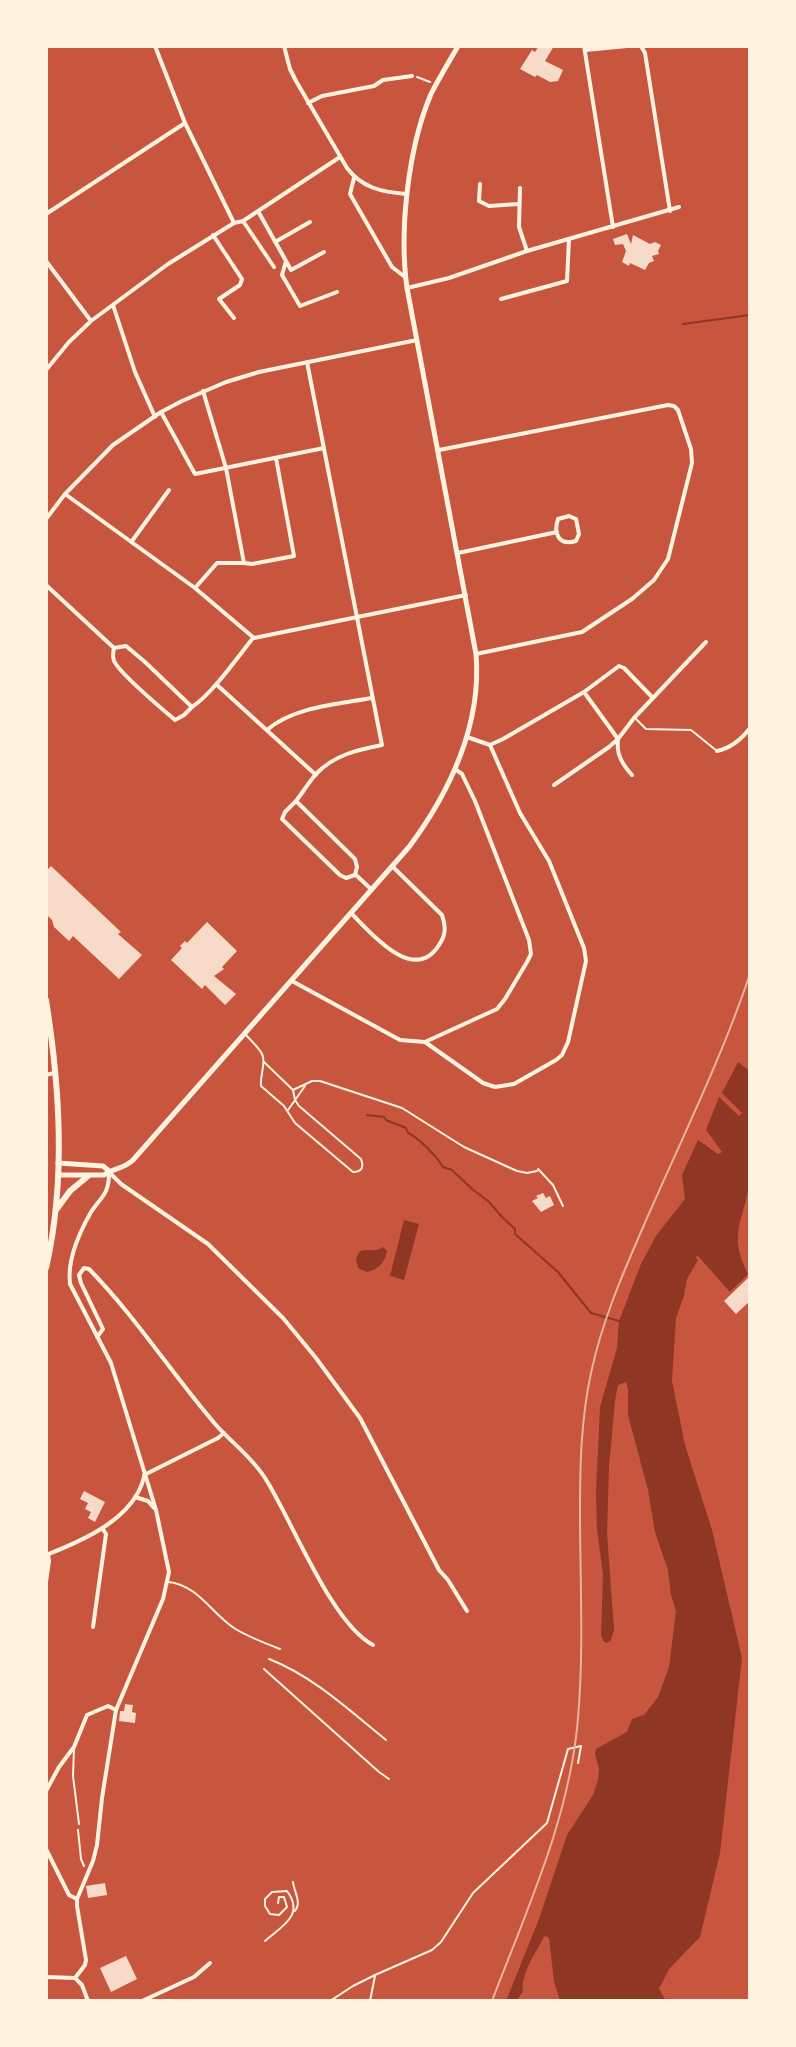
<!DOCTYPE html>
<html>
<head>
<meta charset="utf-8">
<style>
  body { margin:0 }
  #map { position:relative; width:796px; height:2047px; overflow:hidden; background:#c8553d; font-family:Jost,sans-serif }
  canvas { display:block }
  .frame { position:absolute; inset:0; border:48px solid #fff3e0; pointer-events:none }
</style>
</head>
<body>
<div id="map">
<canvas width="796" height="2047"></canvas>
<div class="frame"></div>
</div>
<script>
const ctx = document.querySelector('canvas').getContext('2d');
ctx.lineJoin = 'round';
function fillPath(path, color) {
  ctx.fillStyle = color;
  ctx.fill(path, 'evenodd');
}
function strokePath(path, color, width, dash) {
  ctx.strokeStyle = color;
  ctx.lineWidth = width;
  ctx.lineCap = dash ? 'butt' : 'round';
  ctx.setLineDash(dash || []);
  ctx.stroke(path);
}
fillPath(new Path2D(`
  M738,1062L750,1071C750,1105 753,1144 750,1178C746,1218 726,1232 748,1274L730,1292L698,1256L695,1257L698,1260L687,1279L684,1296L676,1318L672,1381L685,1445L712,1530L742,1658L720,1853L700,1937L669,1969L659,1989L666,2001H560L554,1981L549,1938L546,1936L544,1937C536,1952 520,1975 523,1992L516,2001H506L539,1919L567,1835L593,1795L598,1780L599,1769L595,1754L596,1749L627,1732L632,1719L644,1715L658,1697L669,1667L676,1611L671,1595L668,1570L655,1532L648,1490L628,1415V1389L626,1382L618,1385L615,1400L609,1467L607,1533L614,1630L611,1640L607,1643L604,1642L601,1636L603,1574L597,1530L596,1491L600,1407L617,1348L619,1321L641,1264L656,1236L685,1199L682,1175L698,1140L718,1154L722,1152L706,1130L719,1097L739,1116L742,1113L722,1093Z
  M404,1220L419,1224L404,1280L390,1276Z
  M383,1247L387,1251C385,1262 378,1270 367,1272L358,1268L356,1259L359,1252C368,1247 371,1254 383,1247Z`), '#8f3625');
strokePath(new Path2D(`
  M683,324L750,315
  M367,1115L384,1117L386,1120L406,1128L408,1133C418,1137 437,1157 443,1167L452,1170L472,1189L488,1201L503,1218L515,1229V1234L558,1272L591,1313L619,1321`), '#8f3625', 2);
fillPath(new Path2D(`
  M539,46H554L545,61L563,70L558,81L550,82L537,75L535,77L520,69L532,50L535,52Z
  M627,234L631,244L633,235L650,244L655,242L661,245L658,251L659,254L652,256L654,261L649,263L645,270L630,263L629,266L622,262L626,251L623,244L615,245L613,239Z
  M51,866L121,932L118,934L142,955L119,979L73,936L69,941L54,927L52,920L46,914V871Z
  M207,922L237,951L222,967L224,969L214,976L236,994L225,1005L205,985L202,989L171,960L182,948L180,946L185,941L187,943Z
  M543,1193L546,1198L550,1196L554,1205L541,1212L532,1201L538,1198L536,1196Z
  M750,1276V1301L736,1314L724,1301Z
  M84,1491L105,1502L95,1522L88,1518L91,1512L85,1509L88,1503L80,1499Z
  M125,1704L133,1705L132,1712L136,1713L135,1723L119,1721L120,1711H124Z
  M105,1883L107,1895L88,1898L86,1886Z
  M126,1956L137,1979L111,1992L100,1968Z`), '#f7dbc8');
strokePath(new Path2D(`
  M417,77L430,82
  M269,1659C313,1676 350,1711 386,1740
  M264,1669L379,1772L389,1779
  M78,1830L81,1859L84,1866
  M293,1882C294,1892 302,1902 295,1911
  M265,1941C282,1926 305,1915 287,1891L272,1892L265,1899V1906L270,1914L279,1915L287,1907L284,1897H279L278,1903`), '#fff3e0', 2);
strokePath(new Path2D(`
  M635,718L646,729L691,730L717,751
  M246,1035C251,1041 262,1050 263,1057C265,1065 260,1077 261,1086L284,1106L295,1123L353,1172C362,1172 364,1167 361,1159L299,1106L295,1100L293,1090L264,1062
  M293,1090L312,1081H320L402,1108L464,1147L517,1171L527,1173L537,1171
  M288,1110L305,1086
  M538,1169L553,1185L563,1206
  M169,1582C199,1586 211,1613 234,1628C248,1637 265,1643 280,1649
  M74,1748L73,1776L79,1824
  M330,2001L353,1986L375,1975L432,1950L441,1942L473,1893L547,1823L568,1749L581,1746L578,1763
  M370,2001L375,1976`), '#fff3e0', 2);
strokePath(new Path2D(`
  M155,46L185,123L234,223
  M284,46L290,69L296,81L347,168C362,188 382,192 406,194
  M584,46L613,227
  M641,46L645,53L670,211
  M585,50L627,46
  M308,103L322,96L374,86L383,80L412,76
  M354,178L350,194L392,267L405,277
  M480,184L479,201L489,206L518,204
  M520,188L519,227L527,251
  M258,211L286,261L282,275L300,306L337,292
  M46,214L185,123
  M243,221L274,267
  M213,235L242,279L240,285L219,299L234,318
  M275,242L310,222
  M46,261L91,321
  M286,261L291,270L324,252
  M407,288L449,278L527,251L679,207
  M501,299L567,281L569,239
  M113,305L135,372L155,417
  M46,370L69,342L91,321L168,264L234,223L243,221L340,157
  M161,412L195,474L324,448
  M439,450L668,405L674,406L678,410L691,449L692,463L668,559L654,580L632,599L582,632L476,654
  M65,494L195,588L254,638L466,595
  M569,516L576,519L579,534L576,541C559,546 553,534 558,519Z
  M46,519L65,494L113,445L161,412L182,401L226,382L259,372L417,340
  M132,541L169,490
  M458,553L557,532
  M244,563L252,564L294,556L276,458
  M46,585L114,648
  M195,588L217,563H244L226,468L203,391
  M216,684L316,775
  M584,692L618,739L634,718L706,642
  M192,707L184,715L175,720C161,708 120,674 114,661C112,655 113,653 114,648L126,646L145,662L192,707C212,694 237,658 253,638
  M267,730C293,707 339,704 372,698
  M467,737L490,745L503,739L584,692L619,666L624,668L653,698
  M717,751C731,748 741,740 750,728
  M554,785L609,747L618,739C616,754 622,764 632,775
  M296,801C303,792 309,782 316,774C334,755 357,750 382,745L307,362
  M296,801L355,859L357,867L355,875L346,878L340,875L282,819L285,812Z
  M356,875L372,890
  M351,913C371,933 414,985 439,945C446,935 446,927 442,915L393,867
  M292,981L400,1040L425,1042L497,1009L505,999L527,962L531,954L529,940L475,801L462,774L455,769
  M425,1042L483,1083L495,1087L514,1084L556,1060L562,1055L568,1042L586,961L584,948L549,861L520,813L490,745
  M46,1075L54,1073
  M110,1173L121,1184L208,1244L283,1318L316,1358L360,1418L439,1570L448,1580L467,1611
  M97,1337L103,1329L81,1283L79,1275L84,1268L89,1269C136,1317 172,1374 216,1425C232,1443 252,1457 265,1478C292,1520 331,1623 373,1645
  M144,1475L218,1438L224,1433
  M135,1497L148,1501L154,1508
  M46,1555C82,1541 134,1519 144,1477
  M46,1582L49,1561L48,1554
  M93,1627L106,1534L102,1528
  M46,1791L59,1767L74,1747L87,1715L108,1706L116,1710
  M46,1849L69,1895L77,1899
  M46,1977L75,1978
  M75,1978L85,1965L86,1960L77,1906V1899L93,1861L97,1845L102,1798L116,1710L163,1599L169,1572L156,1510L111,1363L70,1284C67,1260 79,1233 91,1212C102,1196 109,1194 109,1173
  M75,1978L82,1985L88,2001
  M142,2001L194,1977L210,1963`), '#fff3e0', 4);
strokePath(new Path2D(`
  M58,1163L103,1166L109,1171
  M58,1175H104C113,1168 124,1169 133,1160L409,847C450,792 482,724 476,654L407,288C399,231 408,148 431,94C439,78 449,62 458,46`), '#fff3e0', 5);
strokePath(new Path2D(`
  M46,1000C60,1088 66,1181 46,1268
  M56,1210L70,1191L88,1176`), '#fff3e0', 6);
strokePath(new Path2D(`
  M492,2001C527,1909 570,1817 578,1718C584,1650 580,1580 580,1512C580,1465 581,1419 591,1373C602,1321 623,1273 644,1225C680,1142 721,1060 750,974`), '#e9b49f', 2);
</script>
</body>
</html>
